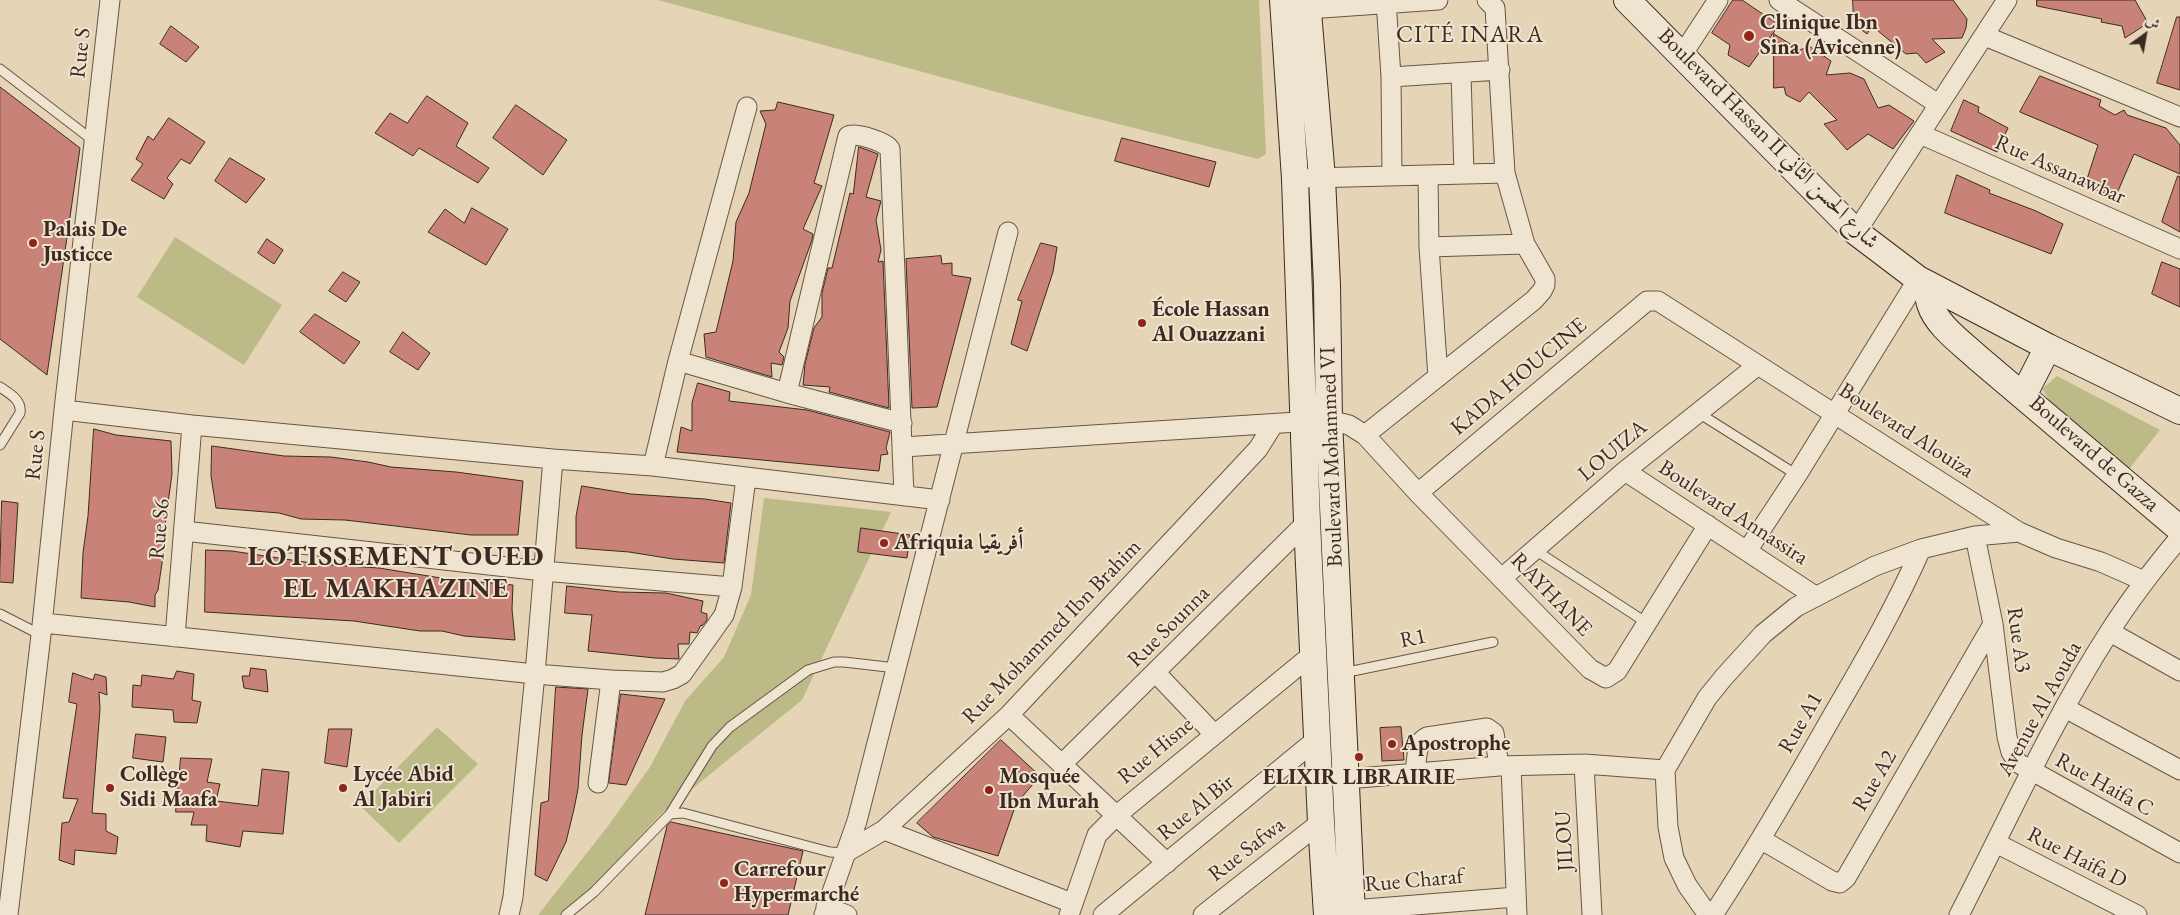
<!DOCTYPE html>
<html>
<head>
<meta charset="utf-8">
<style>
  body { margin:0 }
  #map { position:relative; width:2180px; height:915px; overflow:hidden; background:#e5d5b6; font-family:"EB Garamond",Amiri,serif }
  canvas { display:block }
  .north { position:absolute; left:2120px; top:10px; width:50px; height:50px; -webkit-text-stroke:4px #eee4d0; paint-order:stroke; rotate:32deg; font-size:14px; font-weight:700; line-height:20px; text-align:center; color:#3e2a22 }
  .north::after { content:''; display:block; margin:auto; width:18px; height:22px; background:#3e2a22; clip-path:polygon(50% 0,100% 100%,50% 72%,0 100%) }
</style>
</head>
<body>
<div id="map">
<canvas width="2180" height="915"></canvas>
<div class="north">ش</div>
</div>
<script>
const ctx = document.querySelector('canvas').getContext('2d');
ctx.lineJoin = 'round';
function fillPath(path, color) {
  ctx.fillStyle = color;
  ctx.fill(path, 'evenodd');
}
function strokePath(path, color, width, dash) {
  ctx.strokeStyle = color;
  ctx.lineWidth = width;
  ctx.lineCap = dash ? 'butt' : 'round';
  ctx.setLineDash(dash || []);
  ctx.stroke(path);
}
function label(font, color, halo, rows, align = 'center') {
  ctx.font = font + ' "EB Garamond",Amiri,serif';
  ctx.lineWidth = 4;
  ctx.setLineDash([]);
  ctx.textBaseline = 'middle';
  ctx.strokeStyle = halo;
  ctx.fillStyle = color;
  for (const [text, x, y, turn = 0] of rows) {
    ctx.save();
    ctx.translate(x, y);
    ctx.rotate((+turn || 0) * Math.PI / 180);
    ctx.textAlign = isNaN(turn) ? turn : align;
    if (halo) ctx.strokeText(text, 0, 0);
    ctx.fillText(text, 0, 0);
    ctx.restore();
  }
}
fillPath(new Path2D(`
  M658,0H1259L1266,154L1258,159L1070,112Z
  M175,237L282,305L244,365L137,297Z
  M2057,376L2160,430L2129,469L2059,414L2042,389Z
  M764,498L891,512L802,700L661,814L567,915H538L608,826L650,767L685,701L724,657L751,595Z
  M437,727L478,764L399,843L360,806Z`), '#bcbb88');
const building = new Path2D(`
  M1733,0H1742L1779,25L1749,67L1728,55L1730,45L1712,33Z
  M1853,0H1953L1967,19L1966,28L1962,38L1932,39L1945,52L1926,63L1917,53L1906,54L1872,26L1867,34L1854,24Z
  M2037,0H2135L2148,23L2125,38L2122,26L2101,22L2102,19L2037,6Z
  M2177,17H2180V90L2157,83Z
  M171,26L199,47L186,62L160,44Z
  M1774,34L1800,50L1809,46L1831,61L1826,75L1850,73L1864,79L1878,108L1889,105L1914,121L1893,149L1868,134L1847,150L1824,124L1837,120L1809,92L1800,102L1786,95L1784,87L1774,88Z
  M2040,76L2101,100L2099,106L2115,115L2124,110L2127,115L2166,128L2180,145V174L2134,154L2115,198L2085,185L2098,145L2020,112Z
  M0,87L80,148L47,375L0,339Z
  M427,96L468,123L456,146L489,168L478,183L419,148L413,156L375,133L390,113L407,123Z
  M1964,100L1979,107L1978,112L2008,128L1997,152L1951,131Z
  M778,102L834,115L814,183L822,186L803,229L813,234L812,240L790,301L788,328L779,352L784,357L782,365L771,363L772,377L706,357L704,334L716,332L733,261L736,222L749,193L766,124L760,111L775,110Z
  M516,105L567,140L543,175L493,138Z
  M169,118L205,142L190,164L181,159L167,178L173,184L164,199L131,180L143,164L136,159L148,136L153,140Z
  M1122,138L1216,162L1209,187L1115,161Z
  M859,147L878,154L866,197L881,201L876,220L881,250L878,262L883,261L889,408L829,392L830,387L803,385L805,364L814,328L822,317V293L828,268H832L850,193L853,194Z
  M230,158L265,179L246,203L215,181Z
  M1957,175L1990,190L1989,193L2036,211L2063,224L2051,254L1945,213Z
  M2178,176L2180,177V232L2162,222Z
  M472,208L508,229L486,265L428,232L445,209L464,223Z
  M267,239L283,250L274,264L258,253Z
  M1041,243L1057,247L1053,272L1027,351L1011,344L1022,301L1018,300Z
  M941,256L942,264L952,263V275L971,278L937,407L912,408L906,259Z
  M2162,262L2180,269V307L2152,294Z
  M343,272L360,282L346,302L329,291Z
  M315,314L360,342L344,364L300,332Z
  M403,332L430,353L418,370L390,352Z
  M698,383L730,392L729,401L807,410L890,432L886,448L888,454L881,455L879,471L677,452L681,427L692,431V403Z
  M94,429L116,435L171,441L172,474L165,525L164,550L158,590L155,595V607L129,602L81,598L83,553L88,516Z
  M212,446L284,456L331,457L368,462L391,467L456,472L523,481L518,535H471L345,520L301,519L279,513L216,508L211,476Z
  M582,486L631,494L705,499L731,503L724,563L673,559L629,552L576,548V517Z
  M2,501L18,503L13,583L0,582Z
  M861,528L910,535L907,558L858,552Z
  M206,550L232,551L318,564L379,568L447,579L513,585L512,609L515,640L464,636L442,631H420L354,621L205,612Z
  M567,586L619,592L666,593L703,601L701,612L707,614V620L702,626L701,625L697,633L690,632L689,644H678L679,659L655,658L588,651L592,615L565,613Z
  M251,668L266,670L268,692L244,688L242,676H249Z
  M177,671L194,674L192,700L201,702L197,723L174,722L173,710L132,707L133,685L141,686L142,675L173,679Z
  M73,673L93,680L95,674L106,677L107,695L99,692L100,709L92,813L106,814V831L118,837L116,854L75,850L74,865L59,860L62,823L69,822L78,799L63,798L77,704L69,702Z
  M556,687L588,689L582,735L578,789L574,809L566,842L547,881L535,875L541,803L548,801Z
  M621,694L665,699L626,785L609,783Z
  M1401,727L1404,760L1382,761L1380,728Z
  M329,729H352L347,767L325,763Z
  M136,734L166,737L163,762L133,758Z
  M1001,740L1040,776L1016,804L998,856L933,837L917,823Z
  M181,758L212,759L207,782L220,784L216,801L258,806L262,769L289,772L283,834L243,831L240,847L206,841L207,825H191L194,812H176Z
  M671,822L803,851L788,915H645L667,826Z`);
fillPath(building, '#c98277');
strokePath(building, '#3e2a22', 1);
const service = new Path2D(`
  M0,69L95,142
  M0,387C10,394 22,400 20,413L0,445
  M1697,412L1797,475
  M1535,550L1647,623
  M0,614L41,635
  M1343,673L1493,642
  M670,814L712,746L730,727L808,670L834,662H844L896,668
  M566,915L594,892L670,814L683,813L830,852L845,853`);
const minor = new Path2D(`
  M1386,0L1391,77L1392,176
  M1779,0L1938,104
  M1308,9L1438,0
  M1985,36L2180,117
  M1682,55L1718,0
  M1461,74L1464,174
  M1391,77L1500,70
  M1920,134L2180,249
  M1428,175L1429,247L1438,377
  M1311,178L1505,173
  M1856,232L2007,0
  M1429,247L1525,244
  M678,361L787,393L902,423
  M787,393L847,140L848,136C855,132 886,142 890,149L904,496
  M64,410L192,425L553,459L653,466L940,500
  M1365,435L1534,300L1542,291L1545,285V279L1525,244L1505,173L1495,8L1487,0
  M903,447L1329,420L1349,425L1365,435L1418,493L1590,669L1606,678L1617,671L1708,525
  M653,466L678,361L747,107
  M1625,471L1815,596
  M1418,493L1647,301H1658L2019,532L2056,548L2101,562L2144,581
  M1975,536L1993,624L2007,737L2011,752L2018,763L2180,853
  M1747,551L1797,475L1918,279
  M1502,578L1625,471L1758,365
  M732,587L746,478
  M43,623L535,674L611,680L663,682L673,679L682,674L724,615L732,587L543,571L184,531
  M2110,632L2180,671
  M175,637L192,425
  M1156,673L1214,734
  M2065,708L2180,770
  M1009,715L1167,863
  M1062,764L1307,522
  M1584,764L1592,915
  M1511,766L1517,915
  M1415,774C1417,762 1415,742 1427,737L1487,728L1494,733L1499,766
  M1347,779L1499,766L1584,764L1665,770
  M598,783L611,680
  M884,830L1072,903
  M1762,840L1832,881L1840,883L1846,878L1993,624
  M1996,843L2137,915
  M845,853L884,830L1009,715L1258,449L1273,425
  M826,907L847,915
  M1340,909L1352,910L1516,897
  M8,915L41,635L64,410L110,0
  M509,915L513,897L535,674L553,459
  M824,915L857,821L1008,232
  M1069,915L1097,835L1117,815L1314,653
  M1103,915L1318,738
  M1203,915L1321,822
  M1708,915L1687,885L1674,858L1668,827L1665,770L1707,698L1724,677L1763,634L1796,607L1875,566L1921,549L1975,536L2019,532
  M1713,915C1756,849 1795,782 1834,713C1865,660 1896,606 1921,549
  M1959,915C2008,820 2052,721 2110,631C2131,598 2155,567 2180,537`);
const secondary = new Path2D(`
  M1283,0L1295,179L1307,522L1321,822L1327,915
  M1307,0L1322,178L1327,285L1329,420L1352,915
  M1627,0L1856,232L1918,279L2048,347L2180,411
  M1927,284C1928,290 1928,298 1930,304C1937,326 1962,343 1978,358L2180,529
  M2023,396L2048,347`);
strokePath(service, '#685547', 11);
strokePath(minor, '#685547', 21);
strokePath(secondary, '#3e2a22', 28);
strokePath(service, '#eee4d0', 9);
strokePath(minor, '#eee4d0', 19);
strokePath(secondary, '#eee4d0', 26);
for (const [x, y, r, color] of [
  [1749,36,6,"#8f2418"],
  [33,243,5,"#8f2418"],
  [1142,323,5,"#8f2418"],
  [884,543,5,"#8f2418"],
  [1392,744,5,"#8f2418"],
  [1359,757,5,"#8f2418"],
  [110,788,5,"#8f2418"],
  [343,788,5,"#8f2418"],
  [989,790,5,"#8f2418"],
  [724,883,5,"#8f2418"]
]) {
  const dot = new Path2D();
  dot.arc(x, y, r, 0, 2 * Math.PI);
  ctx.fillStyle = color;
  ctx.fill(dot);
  strokePath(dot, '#eee4d0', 2);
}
label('bold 22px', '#3e2a22', '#eee4d0', [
  ["Clinique Ibn",1760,23],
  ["Sina (Avicenne)",1760,48],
  ["Palais De",43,230],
  ["Justicce",43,255],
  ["École Hassan",1152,310],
  ["Al Ouazzani",1152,335],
  ["Afriquia أفريقيا",894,543],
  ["Apostrophe",1402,744],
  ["Collège",120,775],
  ["Sidi Maafa",120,800],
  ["Lycée Abid",353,775],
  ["Al Jabiri",353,800],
  ["Mosquée",999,777],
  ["Ibn Murah",999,802],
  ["ELIXIR LIBRAIRIE",1359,778,"center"],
  ["Carrefour",734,870],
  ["Hypermarché",734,895]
], 'left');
label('22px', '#3e2a22', '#eee4d0', [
  ["Rue S",81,53,-84],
  ["Boulevard Hassan II شارع الحسن الثاني",1768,139,45],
  ["Rue Assanawbar",2060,170,24],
  ["KADA HOUCINE",1519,377,-40],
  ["Boulevard Alouiza",1906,431,33],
  ["LOUIZA",1613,451,-40],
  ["Boulevard de Gazza",2094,454,41],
  ["Rue S",36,455,-84],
  ["Boulevard Mohammed VI",1332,457,-92],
  ["Boulevard Annassira",1733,513,33],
  ["Rue S6",160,529,-85],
  ["RAYHANE",1551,595,46],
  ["Rue Sounna",1169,627,-45],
  ["Rue Mohammed Ibn Brahim",1052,632,-46],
  ["R1",1413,639,-12],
  ["Rue A3",2018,640,82],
  ["Avenue Al Aouda",2040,709,-61],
  ["Rue A1",1801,723,-60],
  ["Rue Hisne",1156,751,-40],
  ["Rue A2",1875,781,-60],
  ["Rue Haifa C",2104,785,29],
  ["Rue Al Bir",1196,808,-39],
  ["JILOU",1565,841,-93],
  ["Rue Safwa",1247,850,-38],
  ["Rue Haifa D",2077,858,27],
  ["Rue Charaf",1414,881,-5]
]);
ctx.letterSpacing = '1px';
label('24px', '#3e2a22', '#eee4d0', [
  ["CITÉ INARA",1470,35]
]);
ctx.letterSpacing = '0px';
ctx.letterSpacing = '1px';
label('bold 28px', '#3e2a22', '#eee4d0', [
  ["LOTISSEMENT OUED",396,557],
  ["EL MAKHAZINE",396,589]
]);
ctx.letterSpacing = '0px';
</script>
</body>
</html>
